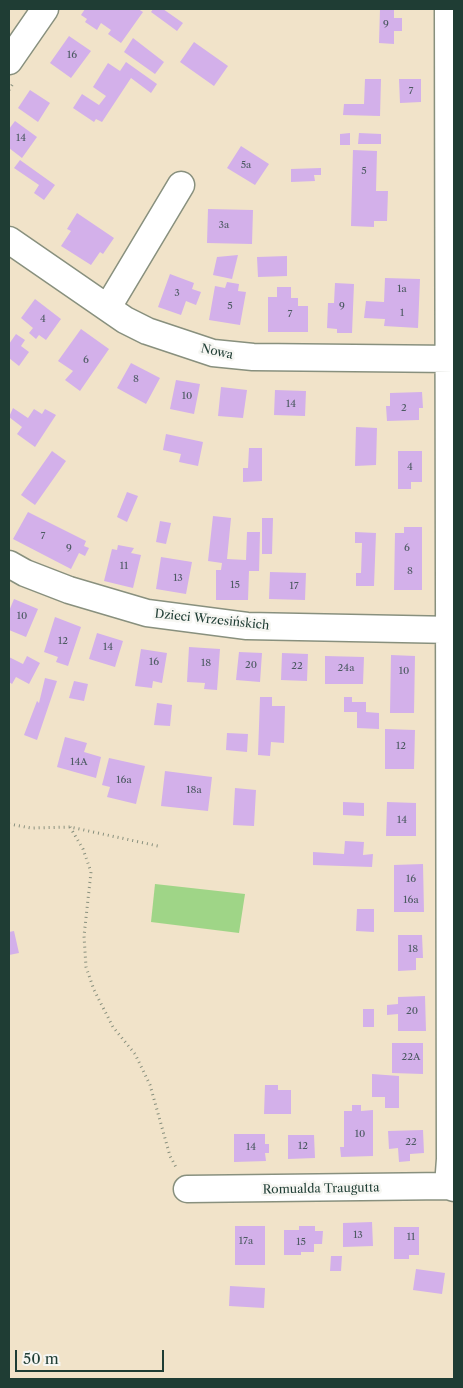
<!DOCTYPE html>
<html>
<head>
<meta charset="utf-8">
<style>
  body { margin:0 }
  #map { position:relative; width:463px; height:1388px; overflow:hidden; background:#f1e3c9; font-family:"Libre Caslon Text",serif }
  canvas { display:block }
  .frame { position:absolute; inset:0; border:10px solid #1f3d34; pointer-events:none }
  .scale { position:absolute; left:15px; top:1350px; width:149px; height:22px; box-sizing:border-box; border:2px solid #1f3d34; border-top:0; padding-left:6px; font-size:15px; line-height:18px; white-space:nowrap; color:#1f3d34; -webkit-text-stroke:4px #f6f6f2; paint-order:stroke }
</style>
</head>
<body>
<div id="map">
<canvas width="463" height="1388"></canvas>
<div class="frame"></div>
<div class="scale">50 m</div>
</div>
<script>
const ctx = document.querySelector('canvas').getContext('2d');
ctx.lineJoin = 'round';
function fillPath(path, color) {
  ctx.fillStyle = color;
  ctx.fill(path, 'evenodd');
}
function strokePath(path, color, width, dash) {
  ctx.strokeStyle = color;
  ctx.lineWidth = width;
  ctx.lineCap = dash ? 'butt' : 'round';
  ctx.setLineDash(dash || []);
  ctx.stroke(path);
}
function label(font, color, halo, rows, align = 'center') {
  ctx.font = font + ' "Libre Caslon Text",serif';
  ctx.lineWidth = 5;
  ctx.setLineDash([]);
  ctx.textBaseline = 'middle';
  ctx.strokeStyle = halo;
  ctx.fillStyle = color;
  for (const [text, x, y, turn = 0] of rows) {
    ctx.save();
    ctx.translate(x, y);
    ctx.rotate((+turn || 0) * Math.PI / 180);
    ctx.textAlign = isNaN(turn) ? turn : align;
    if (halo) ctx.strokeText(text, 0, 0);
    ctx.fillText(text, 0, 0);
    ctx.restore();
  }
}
fillPath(new Path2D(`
  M155,884L245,894L239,933L151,922Z`), '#9fd587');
fillPath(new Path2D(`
  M85,9H138L143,12L121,43L108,34L111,30L101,23L97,30L85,22L87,19L81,15Z
  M153,9H163L183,23L177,31L151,12Z
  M380,9L394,10V18H402V31H394V44L379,43Z
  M69,36L91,51L71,78L50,63Z
  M133,38L164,62L155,74L124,52Z
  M194,42L228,66L214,86L180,62Z
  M126,62L157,84L151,93L131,78L102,122L96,119L94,122L73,108L82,94L99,105L106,96L93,87L108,63L120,71Z
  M365,79H381L380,116L343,115L344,104H364Z
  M399,79H421V102L400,103Z
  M30,90L50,103L38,122L18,108Z
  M15,121L37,137L22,158L9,148V129Z
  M350,133V145H340V134Z
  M359,133L381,134V144H358Z
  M241,146L269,164L255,185L227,168Z
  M353,150L377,151L376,191H388L387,221H374V227L351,226Z
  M20,160L55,185L44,200L34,193L39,185L14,168Z
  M321,168V175H314L315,181L291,182V169Z
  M208,209L253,210L252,244L207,243Z
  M77,213L114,238L103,254L100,252L91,265L61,246L71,231L67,229Z
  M238,255L232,279L213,275L217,257Z
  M287,256V276L258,277L257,257Z
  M170,274L194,283L192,289L201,292L196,305L186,301L181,315L158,307Z
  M385,278L420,279L418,328L384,326L385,319L364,318L366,301L384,302Z
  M227,282L239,284L238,291L246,292L240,325L209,320L215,286L225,288Z
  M335,283L354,284L352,333H337V329L327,328L328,303H334Z
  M277,287H291V298H298V306H308V332H268V297H277Z
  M35,299L61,319L46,340L39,335L36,339L29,333L33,328L21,318Z
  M81,329L109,349L80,391L65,380L73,371L58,361Z
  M16,334L25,340L21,346L29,352L19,366L9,358V344Z
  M131,363L160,378L146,404L117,388Z
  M176,380L200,384L194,414L170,409Z
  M221,387L247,390L243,418L218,416Z
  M275,390L306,391L305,416L274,415Z
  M422,392L423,408H419V420L387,421L386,406H390V393Z
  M13,408L28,418L34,409L42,414L45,409L56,415L35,447L17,434L22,427L9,417Z
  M356,427L377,428L376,465L355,466Z
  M166,434L203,442L198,466L179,462L181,454L163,450Z
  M249,448H262V481L243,482V468H248Z
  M52,451L66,461L35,505L21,495Z
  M398,451H422V482H411V489H398Z
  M127,492L138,496L127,522L117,517Z
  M28,512L86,541L84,546L89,548L85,556L79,553L71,569L13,539Z
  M213,516L231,518L227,559L246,560L247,532H260L259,571H249L248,600H216V570H221L222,563L208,561Z
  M262,518H273L272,554H262Z
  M160,521L171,523L166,544L156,542Z
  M404,527H422V590H394L395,533H404Z
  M355,532L376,533L374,586H356V573H361L362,543H355Z
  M118,545L134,548L131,553L141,555L133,588L104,581L112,549L117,550Z
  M161,557L192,562L186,594L156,589Z
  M270,572L306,573L305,600L269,599Z
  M14,599L38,609L26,637L9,630V611Z
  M55,617L81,627L68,666L56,662L58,657L44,652Z
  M97,633L123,641L115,667L89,659Z
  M189,647L220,649L217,690L204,689L205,683L187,682Z
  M141,649L167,653L162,683L153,681L152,688L135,686Z
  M239,652L262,653L260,682L236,680Z
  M282,653L308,654L307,681L281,680Z
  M391,655L415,656L414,713H390Z
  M27,656L40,663L29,684L16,677L12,684L9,682V657L23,664Z
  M325,656L364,657L363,684H325Z
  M45,678L57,681L37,740L24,735L37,701L39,703Z
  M74,681L88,684L84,701L69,698Z
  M260,697H272V706H285L284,743L271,742L270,756L258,755Z
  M344,697H352V702H366V712L379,713V729L357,728V712H344Z
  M157,703L172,705L170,726L154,725Z
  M385,729L415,730L414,769H385Z
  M227,733L248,734L247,752L226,750Z
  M65,737L87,743L84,752L101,757L96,778L57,767Z
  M109,758L145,766L136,804L107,797L110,787L102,785Z
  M165,771L212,777L208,811L161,806Z
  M235,788L256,790L254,826L233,825Z
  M343,802L364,803V816L343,815Z
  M387,802L416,803V836H386Z
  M345,841L364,842L363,855L373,854L372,867L313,865V852L344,854Z
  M423,864L424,912H394V865Z
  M357,909H374V932L356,931Z
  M14,931L19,953L9,955V932Z
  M398,935H422L423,958H416V970L398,971Z
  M425,996L426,1031H398V1014L387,1015V1005L398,1004V997Z
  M363,1009H374V1027H363Z
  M392,1043H423V1074L392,1073Z
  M372,1074L399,1076V1108H385V1097H372Z
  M265,1085H278V1090H291V1114H264Z
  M352,1105H361V1111L373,1110V1156L341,1157L340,1147H344V1111H352Z
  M423,1130L424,1153L410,1154V1161L399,1162L398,1148L389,1149L388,1131Z
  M234,1134H265V1144H269V1153H265L266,1161L234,1162Z
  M288,1135H314L315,1158L288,1159Z
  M372,1222L373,1246L343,1247V1223Z
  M235,1226H265V1265H235Z
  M299,1226H315V1231H323L322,1244H314V1252H301V1255H284V1230H299Z
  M394,1227H419V1255H409V1259H394Z
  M331,1256H342L341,1271H330Z
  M416,1269L445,1273L442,1294L413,1290Z
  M230,1286L265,1288L264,1308L229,1306Z`), '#d3b0ea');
const minor = new Path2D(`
  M448,9L450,1159L448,1186
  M9,61L45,9
  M9,240L125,320L147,331L213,353L253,357L454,359
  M108,307L181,185
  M9,564L25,573L69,590L147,613L247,626L454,630
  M187,1189L448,1186L454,1188`);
strokePath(minor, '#88907e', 29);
strokePath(new Path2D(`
  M9,90L14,82
  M9,824L31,828L70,827L158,846
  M70,827L83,849L91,872L84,936L86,967L94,990L113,1027L135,1054L150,1085L170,1156L177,1169`), '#88907e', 3, [1, 4]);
strokePath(minor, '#fff', 26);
label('10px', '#4c5a62', null, [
  ["9",386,24],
  ["16",72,55],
  ["7",411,91],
  ["14",21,138],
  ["5a",246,165],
  ["5",364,171],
  ["3a",224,225],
  ["1a",402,289],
  ["3",177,293],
  ["5",230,306],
  ["9",342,306],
  ["1",402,313],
  ["7",290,314],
  ["4",43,319],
  ["6",86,360],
  ["8",136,379],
  ["10",187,396],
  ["14",291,404],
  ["2",404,408],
  ["4",410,467],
  ["7",43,536],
  ["9",69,548],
  ["6",407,548],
  ["11",124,566],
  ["8",410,571],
  ["13",178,578],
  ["15",235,585],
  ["17",294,586],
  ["10",22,616],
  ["12",63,641],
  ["14",108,647],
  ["16",154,662],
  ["18",206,663],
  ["20",251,665],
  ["22",297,666],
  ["24a",346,668],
  ["10",404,671],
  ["12",401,746],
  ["14A",79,762],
  ["16a",124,780],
  ["18a",194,790],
  ["14",402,820],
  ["16",411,879],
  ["16a",411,900],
  ["18",413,949],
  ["20",412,1011],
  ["22A",411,1057],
  ["10",360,1134],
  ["22",411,1142],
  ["12",303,1146],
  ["14",251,1147],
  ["13",358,1235],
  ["11",411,1237],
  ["17a",246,1241],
  ["15",301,1242]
]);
label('12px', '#1f3d34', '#f6f6f2', [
  ["Nowa",217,352,12],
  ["Dzieci Wrzesińskich",212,620,6],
  ["Romualda Traugutta",321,1189,-1]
]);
</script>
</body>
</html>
